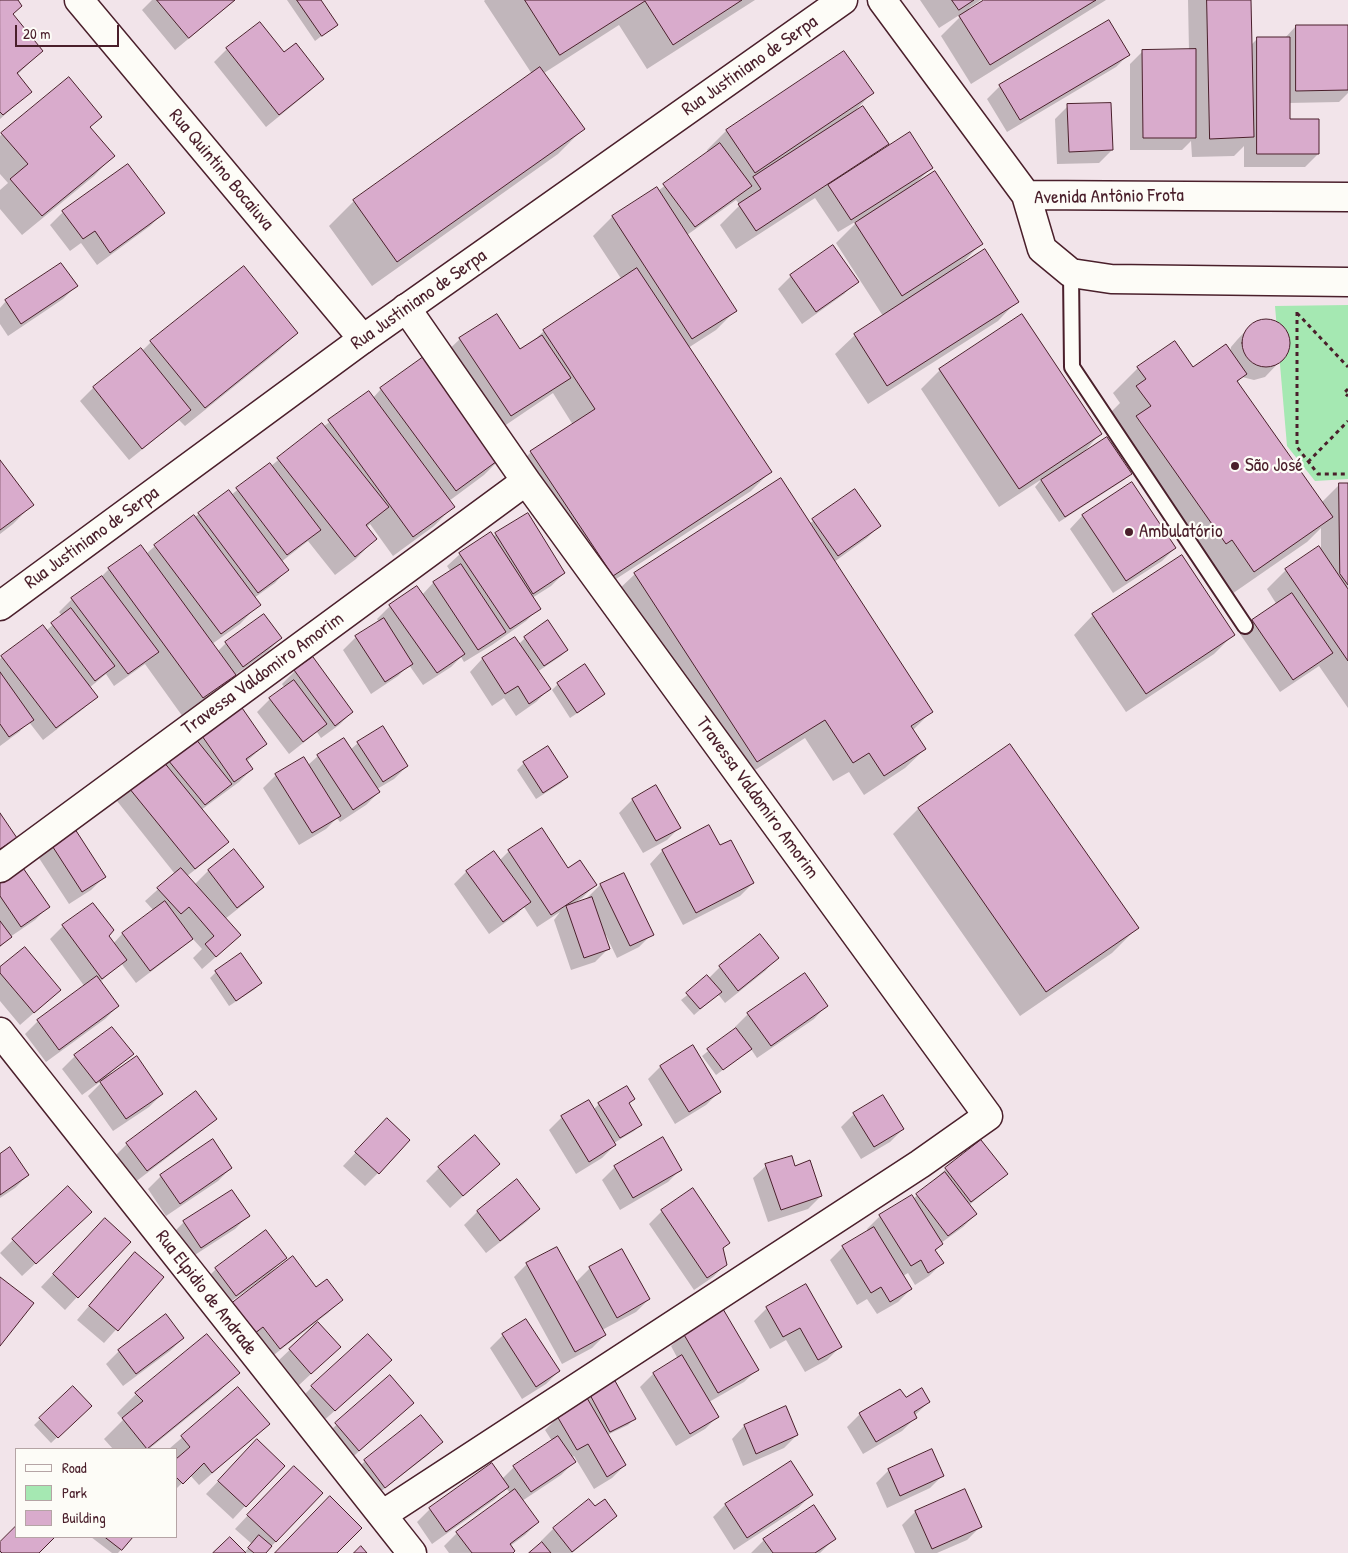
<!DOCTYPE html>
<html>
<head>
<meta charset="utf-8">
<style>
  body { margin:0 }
  #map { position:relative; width:1348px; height:1553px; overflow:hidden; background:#f2e4ea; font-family:"Patrick Hand",sans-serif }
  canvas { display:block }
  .legend { position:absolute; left:15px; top:1448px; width:162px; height:90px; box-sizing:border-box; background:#fdfcf7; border:1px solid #b5a4a5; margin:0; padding:6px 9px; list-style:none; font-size:15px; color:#4a1f2b }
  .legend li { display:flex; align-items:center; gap:10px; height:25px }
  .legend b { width:25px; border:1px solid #b5a4a5 }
  .scale { position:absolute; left:15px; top:25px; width:104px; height:22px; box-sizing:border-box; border:2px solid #4a1f2b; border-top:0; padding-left:6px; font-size:15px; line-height:18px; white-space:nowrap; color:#4a1f2b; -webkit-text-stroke:4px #fdfcf7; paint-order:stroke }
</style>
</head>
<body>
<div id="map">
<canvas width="1348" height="1553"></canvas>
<ul class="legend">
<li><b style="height:6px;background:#fdfcf7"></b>Road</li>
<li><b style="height:14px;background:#a5e8b2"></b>Park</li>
<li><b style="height:14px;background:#d9abcc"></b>Building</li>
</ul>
<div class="scale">20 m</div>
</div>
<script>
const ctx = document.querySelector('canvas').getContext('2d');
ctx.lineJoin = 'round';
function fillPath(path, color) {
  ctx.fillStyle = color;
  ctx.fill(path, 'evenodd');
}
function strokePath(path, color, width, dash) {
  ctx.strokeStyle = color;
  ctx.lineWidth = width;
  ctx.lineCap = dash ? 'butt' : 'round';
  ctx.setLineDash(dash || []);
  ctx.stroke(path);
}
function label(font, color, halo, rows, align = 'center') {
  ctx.font = font + ' "Patrick Hand",sans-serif';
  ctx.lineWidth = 4.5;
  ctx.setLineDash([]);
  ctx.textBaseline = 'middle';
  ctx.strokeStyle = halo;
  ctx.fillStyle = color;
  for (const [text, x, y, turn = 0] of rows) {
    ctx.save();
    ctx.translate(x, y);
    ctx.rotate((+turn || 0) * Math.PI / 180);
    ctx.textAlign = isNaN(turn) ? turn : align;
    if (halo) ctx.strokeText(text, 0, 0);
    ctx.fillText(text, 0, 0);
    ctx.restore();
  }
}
fillPath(new Path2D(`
  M1348,305V479L1315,481L1287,446L1275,306Z`), '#a5e8b2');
fillPath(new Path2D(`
  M0,0H16L12,15L41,51L17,75L30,92L0,119Z
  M152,0H235L175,50L142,10Z
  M287,0H320L336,25L315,41Z
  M485,0H755L647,69L619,25L544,73L583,129L558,154L372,286L329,226L354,201L532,74L484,1Z
  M920,0H981L969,8L970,10L987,0H1106L971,84L941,36L962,15L961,14L939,28Z
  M1188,0H1250L1251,45L1257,39H1284L1296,26H1348V93L1339,102L1288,103V120L1318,154L1305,167H1244V146L1234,156L1192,157L1191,141L1182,150H1130V64L1143,51H1189Z
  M227,49L284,53L323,78L310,91L266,127L214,62Z
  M844,52L872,93L853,113L887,144L878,153L931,168L915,184L981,244L960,265L1017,301L998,321L868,404L835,354L855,335L883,316L836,243L860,219L838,232L815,198L736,249L720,225L740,205L736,200L687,235L735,311L716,330L688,348L770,472L751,491L593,594L512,472L531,452L573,425L553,393L491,435L440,358L460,339L497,315L520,351L531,343L544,331L622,280L593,236L612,217L656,189L658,191L708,152L707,150L726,131Z
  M1129,54L1116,67L1007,132L987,99L1000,86Z
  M1068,106L1112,150L1099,163L1057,164L1055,119Z
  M100,117L89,128L113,156L94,176L22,235L0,209V190L8,183L0,174V136L2,134Z
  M63,212L163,213L150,226L97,265L81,243L70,251L50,225Z
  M833,247L857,281L844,294L802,324L778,289L791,276Z
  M76,286L63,299L8,336L0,324V308L6,301Z
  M1260,321H1271L1281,325L1288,334L1289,344L1286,355L1265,377L1254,380L1242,377L1237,383L1322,502L1340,484H1348V708L1319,666L1280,692L1240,634L1253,621L1277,605L1267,589L1286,570L1321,551V528L1307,542L1229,596L1201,568L1122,458L1121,459L1130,474L1124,480L1059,522L1035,487L1042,479L999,507L921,389L940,370L1101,433L1080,456L1110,443L1124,429L1111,412L1120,403L1113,393L1138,368H1193L1230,353L1231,347L1237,340L1250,326Z
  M297,333L277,352L185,426L179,420L129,460L80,401L93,388L141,350L142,351L151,342Z
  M381,389L503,456L484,475L449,501L453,507L434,526L393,556L370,524L366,528L375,539L356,559L335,575L308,541L281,562L287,570L275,583L254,598L259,604L240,624L212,644L217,652L226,643L264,616L281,638L268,651L231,678L215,694L183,717L145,664L114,686L106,674L89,688L96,697L83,709L43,740L29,722L19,732L0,746V659L2,657L46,631L62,616L59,612L72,599L96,582L109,569L146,554L155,546L199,514L231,495L270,465L271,466L321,425L323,427L369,392L373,398Z
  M0,463L32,505L13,524L0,534Z
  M1132,483L1175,548L1162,561L1113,593L1070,529L1082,516Z
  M855,491L879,526L867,538L834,562L931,712L912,731L925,749L905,768L864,795L849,772L833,781L805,738L738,781L615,593L635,574L809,524Z
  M496,534L564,573L551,586L532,598L539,608L526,621L492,645L464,662L461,657L451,667L423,685L409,665L398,676L371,694L343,650L356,637L379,622L377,619L390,606L416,587L422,595L433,583L451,572L447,566L460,554L493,537Z
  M1093,615L1233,635L1214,654L1126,712L1074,635Z
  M515,638L519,644L525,638L567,650L561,656L537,672L549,689L536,702L516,716L504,698L492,706L470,672L482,659Z
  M295,671L352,712L339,725L321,738L317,732L289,754L257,712L270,699L285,688L282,684Z
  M558,684L603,694L597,700L570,718L552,690Z
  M200,734L266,744L247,761L252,769L239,782L201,810L227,842L214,855L187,876L194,885L208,871L234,851L262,887L249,900L225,919L226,948L202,969L193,958L202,949L192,938L178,951L136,983L121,963L100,982L118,1006L105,1019L46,1062L25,1034L38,1021L85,987L50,939L63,926L107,936L113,944L122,934L154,911L145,901L175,874L117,801L130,789L165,764Z
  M358,743L407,766L394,779L377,789L379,792L366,805L340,822L337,818L326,829L299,845L263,788L276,775L308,765L318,756L350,750Z
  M1010,746L1137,928L1112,953L1020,1016L893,834L918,809Z
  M548,748L567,777L561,783L536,799L517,770L524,763Z
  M656,786L680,827L667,840L643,853L619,813L632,800Z
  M0,815L15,838L0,852Z
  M709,827L719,847L753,883L740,896L683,925L650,864L662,851Z
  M50,842L104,877L91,890L69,904L37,855Z
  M509,851L568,869L595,885L582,898L571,905L588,900L587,898L600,885L623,874L652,934L639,947L617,958L606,935L604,936L608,949L595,962L571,970L554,920L560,912L537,927L524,907L516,915L489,934L454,884L467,871L499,861Z
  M0,881L48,907L35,920L10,937L0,947Z
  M777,958L765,971L725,1003L718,994L694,1015L681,1000L708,979L720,967Z
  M0,969L60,990L20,1025L0,1001Z
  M216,972L261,983L255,989L229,1006L210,978Z
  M805,975L826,1006L814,1019L757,1058L751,1049L716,1075L702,1056L736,1029L735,1027L748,1014Z
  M132,1054L107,1076L108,1078L162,1094L149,1107L113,1131L88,1096L102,1082L101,1081L82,1095L62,1069L75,1056Z
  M661,1066L719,1092L706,1105L675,1124L648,1079Z
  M633,1099L628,1104L640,1125L634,1131L614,1143L615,1145L602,1158L576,1174L549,1130L562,1117L593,1110L599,1104Z
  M854,1114L903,1129L890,1142L861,1159L841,1127Z
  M215,1119L202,1131L134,1183L114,1157L127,1144Z
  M374,1133L378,1173L365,1186L343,1166Z
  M212,1141L231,1168L218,1181L166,1216L148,1189L161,1176Z
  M981,1142L1006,1173L993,1186L969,1205L976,1214L963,1227L941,1243L942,1244L935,1251L942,1263L929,1276L915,1285L908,1273L903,1276L911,1289L898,1302L877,1314L867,1299L857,1305L830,1260L843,1247L868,1232L867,1229L880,1216L911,1196L913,1199L946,1169Z
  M0,1156L28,1175L15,1188L0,1198Z
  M498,1164L450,1208L426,1181L439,1168Z
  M766,1166L821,1196L808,1209L768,1222L753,1178Z
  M615,1167L681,1169L668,1182L620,1210L602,1180Z
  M517,1181L539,1209L526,1222L486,1253L464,1225L477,1212Z
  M662,1211L728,1243L722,1250L726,1264L713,1277L694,1290L649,1224Z
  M248,1216L235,1229L187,1260L171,1235L184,1222Z
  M77,1225L22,1276L0,1253L13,1240Z
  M92,1233L77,1297L65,1310L41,1287Z
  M621,1251L649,1299L636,1312L602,1330L605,1335L592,1348L562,1364L514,1277L527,1264L576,1282L590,1268Z
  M285,1258L269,1274L271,1275L316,1289L341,1300L328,1313L266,1361L249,1339L270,1275L269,1274L222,1308L203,1282L216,1269Z
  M122,1267L163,1277L104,1343L77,1320Z
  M767,1308L840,1347L827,1360L805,1372L786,1340L770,1349L754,1321Z
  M318,1323L326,1360L298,1386L277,1362Z
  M684,1334L757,1370L744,1382L709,1402L718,1416L705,1429L676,1446L640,1387L653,1374L678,1359L671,1346Z
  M503,1335L559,1371L546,1384L522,1399L490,1348Z
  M183,1338L170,1351L123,1386L106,1364L119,1351Z
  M238,1372L219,1392L149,1449H113L104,1439L123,1420L117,1413L136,1394Z
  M377,1373L321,1423L299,1400L312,1387Z
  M390,1377L413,1403L346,1463L323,1437Z
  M73,1387L90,1406L51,1443L34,1425Z
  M238,1389L268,1424L199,1485L190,1475L176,1489V1449H169Z
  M900,1391L905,1399L929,1402L914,1416L915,1418L902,1431L863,1454L847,1427L860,1414Z
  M590,1394L634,1419L628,1425L607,1435L625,1465L612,1478L594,1489L574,1456L571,1458L574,1462L561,1475L522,1501L538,1522L525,1535L510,1546L512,1553H449L444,1546L457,1533L511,1494L506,1488L494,1500L432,1544L417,1522L430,1509L492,1465L502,1479L514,1467L552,1441L545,1430L558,1417L585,1401Z
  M421,1417L441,1442L428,1455L371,1499L352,1474L365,1461Z
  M744,1426L797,1435L784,1448L743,1466L732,1439Z
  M244,1454L245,1506L233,1519L206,1494Z
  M889,1470L943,1475L930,1488L887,1508L876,1483Z
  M281,1480L322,1493L265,1553H215H244L252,1544L235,1529Z
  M964,1490L980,1527L967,1540L937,1553H915L902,1525L915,1512Z
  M811,1495L798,1508L734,1550L713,1517L726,1504Z
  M595,1508L616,1515L603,1528L572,1553H530L542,1543L541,1541L554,1528Z
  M16,1527V1537H53L37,1553H0V1544Z
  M91,1537H132L118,1553H112Z
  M834,1539L820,1553H751L764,1540Z`), '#0003');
const building = new Path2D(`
  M0,0H18L22,6L13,14L43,51L17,73L32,92L3,115L0,112Z
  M157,0H235L189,38Z
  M297,0H321L338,25L322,36Z
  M525,0H742L673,45L645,1L560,55Z
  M952,0H974L959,10Z
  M984,0H1096L990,65L959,16Z
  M1207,0H1251L1254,137L1210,139Z
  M1109,20L1130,55L1020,120L999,85Z
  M260,22L284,52L296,43L324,79L279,115L226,48Z
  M1296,25H1348V90L1296,91Z
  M1257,37H1290V119H1319V154H1257Z
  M1196,49V138H1143L1142,50Z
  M844,51L874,93L755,173L726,130Z
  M540,67L585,129L397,262L353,200Z
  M69,77L102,117L90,127L115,156L42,216L10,179L28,164L1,133Z
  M1111,103L1113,150L1069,152L1067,104Z
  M863,106L889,144L756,231L738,204L761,189L753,177Z
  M910,132L933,168L851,220L828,185Z
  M720,143L752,186L695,227L663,184Z
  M128,164L165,213L110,253L95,231L83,239L62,211Z
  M935,171L983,244L902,296L855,223Z
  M657,187L737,311L692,339L612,216Z
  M833,245L859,282L816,312L790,275Z
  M985,249L1019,302L887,386L854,334Z
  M61,263L78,286L21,324L5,300Z
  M244,266L298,333L205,408L150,341Z
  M637,268L772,472L613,576L530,451L595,409L543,330Z
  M497,314L520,349L542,335L571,378L511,416L459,338Z
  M1022,314L1102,434L1019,489L939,369Z
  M1242 343a24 24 0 1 1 48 0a24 24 0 1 1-48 0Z
  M1175,341L1193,367L1226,344L1247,374L1237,381L1333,517L1254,572L1232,540L1226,544L1136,416L1151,406L1136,386L1146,379L1137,367Z
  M141,348L191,410L142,449L93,387Z
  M429,353L504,456L456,491L380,388Z
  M369,391L455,507L413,537L328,420Z
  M322,423L389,507L366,525L377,539L355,557L277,458Z
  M1107,437L1132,474L1065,517L1041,480Z
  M0,460L34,505L0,530Z
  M270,463L321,530L287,555L236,488Z
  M781,478L933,712L911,726L926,749L884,776L869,753L853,763L825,720L757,762L634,573Z
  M1132,482L1176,548L1126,581L1082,515Z
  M1339,483H1348V585L1340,574Z
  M855,489L881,526L838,556L812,519Z
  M229,490L289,570L258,593L198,513Z
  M528,513L565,573L533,594L495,533Z
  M194,515L261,605L221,634L154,545Z
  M491,532L541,609L510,629L459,553Z
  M141,545L236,675L203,698L108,568Z
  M1319,546L1348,589V661L1285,569Z
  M1182,555L1235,635L1146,694L1092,614Z
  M461,564L506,632L478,650L433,582Z
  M102,576L159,652L128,674L71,598Z
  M417,586L465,654L437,673L389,605Z
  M1292,593L1333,653L1293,680L1252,620Z
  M71,608L115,666L95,681L51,623Z
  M264,614L282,638L243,667L225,642Z
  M384,618L413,664L385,682L355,636Z
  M548,620L568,650L544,666L524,637Z
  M43,625L98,697L56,728L1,656Z
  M515,637L551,689L529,704L518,686L505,694L482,658Z
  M313,657L353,712L335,726L294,670Z
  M585,664L605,694L577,713L557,683Z
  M0,672L34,720L9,737L0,724Z
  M294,680L327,724L303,742L269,698Z
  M240,705L267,744L246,759L253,769L234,782L200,733Z
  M383,726L408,766L383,782L357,742Z
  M195,738L232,784L205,805L168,760Z
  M344,738L380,792L353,810L317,755Z
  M1010,744L1139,928L1046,992L918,808Z
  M548,746L568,777L543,793L523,762Z
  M304,757L341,816L312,833L275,774Z
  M163,761L229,842L195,869L129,788Z
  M656,785L681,828L656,841L632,799Z
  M0,813L17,838L0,849Z
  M709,825L720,845L731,840L754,883L696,913L662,850Z
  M73,826L106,877L82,892L49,841Z
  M542,828L568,868L580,860L597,885L551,915L508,850Z
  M234,849L264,887L237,908L208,870Z
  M494,851L531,902L503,922L466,871Z
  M21,865L50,907L21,927L0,896V880Z
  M181,868L241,935L216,957L205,944L214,936L189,907L181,914L157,888Z
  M624,873L654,935L630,946L600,884Z
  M592,897L610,949L584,958L566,906Z
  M165,901L193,939L150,971L122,933Z
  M93,903L114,930L109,936L127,960L102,979L62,925Z
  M0,921L12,937L0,946Z
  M760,934L779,958L738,991L719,966Z
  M25,947L61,990L34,1013L0,973V967Z
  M241,953L262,983L236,1001L215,971Z
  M805,973L828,1006L771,1046L747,1013Z
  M707,975L722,992L700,1009L686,993Z
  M97,976L119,1006L59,1050L37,1020Z
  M112,1027L134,1054L96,1083L74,1055Z
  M736,1028L752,1049L723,1070L707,1049Z
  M693,1045L721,1092L689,1112L660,1066Z
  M137,1056L163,1094L126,1119L100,1082Z
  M627,1086L635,1099L629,1103L642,1125L620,1138L598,1103Z
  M196,1091L217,1119L147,1171L126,1143Z
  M883,1095L904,1129L874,1147L853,1113Z
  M589,1100L616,1145L589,1162L561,1116Z
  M387,1118L410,1140L379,1174L355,1152Z
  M475,1135L500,1164L463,1196L438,1167Z
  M663,1137L682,1170L633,1198L614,1166Z
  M213,1139L232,1168L180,1204L160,1175Z
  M981,1140L1008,1174L971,1202L945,1168Z
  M10,1147L29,1175L0,1195V1154Z
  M792,1156L795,1166L810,1160L822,1196L781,1210L765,1164Z
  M945,1172L977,1214L948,1236L916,1194Z
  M517,1179L540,1209L500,1241L477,1211Z
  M68,1186L92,1212L36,1264L12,1239Z
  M693,1188L730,1243L723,1248L727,1265L707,1278L661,1210Z
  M232,1190L250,1216L201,1248L183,1221Z
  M912,1195L943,1244L935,1250L944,1263L928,1273L921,1260L911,1266L879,1215Z
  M105,1218L131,1242L78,1298L53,1274Z
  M874,1227L912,1289L890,1302L881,1287L871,1293L842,1246Z
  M266,1230L287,1258L236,1296L215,1268Z
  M557,1247L606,1335L575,1352L526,1263Z
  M622,1249L650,1299L617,1318L589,1267Z
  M135,1252L164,1277L118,1331L89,1306Z
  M293,1256L316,1287L327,1279L343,1300L280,1349L263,1327L250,1337L227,1307Z
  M0,1277L34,1303L0,1346Z
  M806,1284L842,1347L818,1360L800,1328L783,1337L766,1307Z
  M723,1309L759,1370L718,1393L683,1333Z
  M166,1314L184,1338L136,1374L118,1350Z
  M526,1319L560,1371L536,1387L502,1334Z
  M318,1322L341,1347L311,1374L289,1349Z
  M207,1334L240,1373L147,1449L122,1418L143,1401L135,1393Z
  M368,1334L392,1360L335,1411L311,1386Z
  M682,1355L719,1417L690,1434L653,1373Z
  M390,1375L414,1403L359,1451L335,1423Z
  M614,1379L636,1419L610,1432L589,1393Z
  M73,1386L92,1406L58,1438L39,1418Z
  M238,1387L270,1424L212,1473L204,1463L183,1484L176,1477V1459L190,1447L181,1436Z
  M922,1388L930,1402L914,1412L917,1418L876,1442L859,1413L900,1389L906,1397Z
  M587,1398L626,1465L607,1477L588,1444L577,1450L557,1416Z
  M786,1406L798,1435L756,1454L744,1425Z
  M421,1415L443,1442L385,1488L364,1460Z
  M558,1436L576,1462L531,1492L513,1466Z
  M257,1439L285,1466L246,1507L218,1481Z
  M932,1449L944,1476L900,1496L888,1469Z
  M791,1461L813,1495L747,1538L725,1504Z
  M492,1463L509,1487L446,1532L429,1508Z
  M294,1466L323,1493L276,1542L247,1515Z
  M515,1489L539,1522L510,1544L515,1551L513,1553H472L456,1532Z
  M965,1489L982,1527L932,1549L915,1511Z
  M330,1496L362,1528L337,1553H275Z
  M589,1499L595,1506L605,1499L617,1516L572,1552L553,1528Z
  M814,1505L836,1539L815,1553H773L763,1539Z
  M16,1526V1537H55L39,1553H2L0,1551V1542Z
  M259,1535L272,1546L266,1553H254L248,1548Z
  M105,1537H133L122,1550Z
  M230,1537L246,1553H213Z
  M542,1542L551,1553H529Z
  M361,1546L367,1553H354Z`);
fillPath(building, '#d9abcc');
strokePath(building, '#4a1f2b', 1);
const service = new Path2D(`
  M1071,273L1072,367L1245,626`);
const minor = new Path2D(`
  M79,0L363,339
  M0,868L526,481
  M0,1032L412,1553
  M382,1515L920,1164L988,1116L526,481L406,308`);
const secondary = new Path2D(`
  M882,0L1026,195L1042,249L1071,273L1111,279L1348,282
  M1026,195L1348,197
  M0,606L363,339L843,0`);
strokePath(service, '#4a1f2b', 18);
strokePath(minor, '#4a1f2b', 31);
strokePath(secondary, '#4a1f2b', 31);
strokePath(new Path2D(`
  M1297,312V447L1318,474H1348
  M1297,313L1348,367
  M1348,389L1344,393L1348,396
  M1308,462L1348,421`), '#4a1f2b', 3, [4, 4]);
strokePath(service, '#fdfcf7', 14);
strokePath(minor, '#fdfcf7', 28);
strokePath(secondary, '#fdfcf7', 28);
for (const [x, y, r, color] of [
  [1235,466,5,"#4a1f2b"],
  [1129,532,5,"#4a1f2b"]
]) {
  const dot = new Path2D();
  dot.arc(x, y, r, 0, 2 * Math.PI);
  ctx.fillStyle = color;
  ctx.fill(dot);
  strokePath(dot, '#fdfcf7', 2);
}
label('19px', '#4a1f2b', '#fdfcf7', [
  ["Rua Justiniano de Serpa",750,66,-35],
  ["Rua Quintino Bocaiuva",221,170,50],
  ["Avenida Antônio Frota",1109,197,-1],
  ["Rua Justiniano de Serpa",419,300,-35],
  ["Rua Justiniano de Serpa",92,538,-36],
  ["Travessa Valdomiro Amorim",263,674,-36],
  ["Travessa Valdomiro Amorim",757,798,54],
  ["Rua Elpidio de Andrade",206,1293,52]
]);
label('19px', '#4a1f2b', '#fdfcf7', [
  ["São José",1245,466],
  ["Ambulatório",1139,532]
], 'left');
</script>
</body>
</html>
